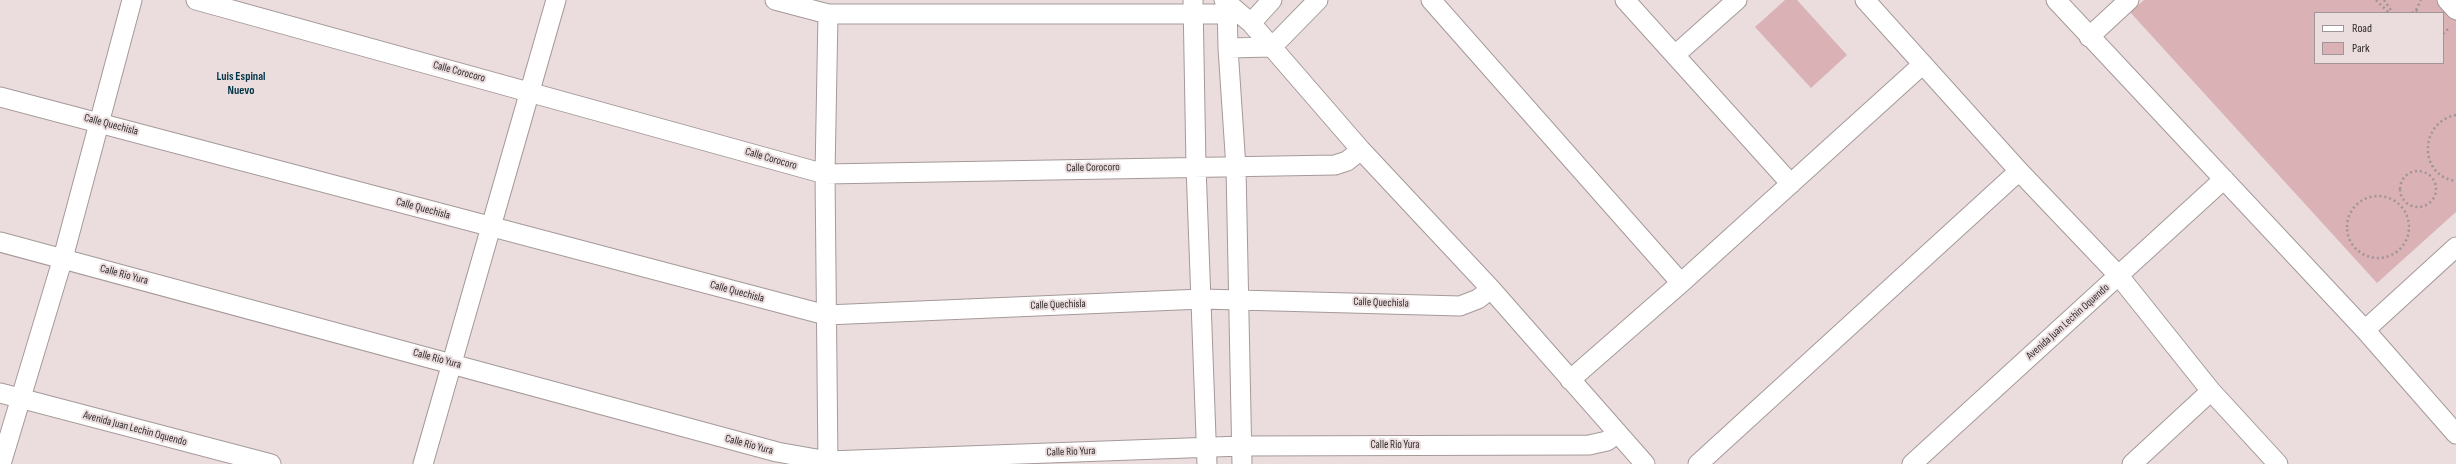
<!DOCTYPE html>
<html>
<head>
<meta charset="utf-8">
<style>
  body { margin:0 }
  #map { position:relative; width:2456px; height:464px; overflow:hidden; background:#ebddde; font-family:"Sofia Sans Condensed",sans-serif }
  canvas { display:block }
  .legend { position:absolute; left:2314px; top:12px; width:130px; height:52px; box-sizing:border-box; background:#ebddde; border:1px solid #a19697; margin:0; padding:5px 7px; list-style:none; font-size:12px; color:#312b2c }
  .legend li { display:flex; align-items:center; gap:8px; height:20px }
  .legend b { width:20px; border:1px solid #a19697 }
</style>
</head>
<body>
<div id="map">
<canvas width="2456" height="464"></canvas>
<ul class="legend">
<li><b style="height:5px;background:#fff"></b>Road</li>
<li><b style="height:11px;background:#dab1b5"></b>Park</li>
</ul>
</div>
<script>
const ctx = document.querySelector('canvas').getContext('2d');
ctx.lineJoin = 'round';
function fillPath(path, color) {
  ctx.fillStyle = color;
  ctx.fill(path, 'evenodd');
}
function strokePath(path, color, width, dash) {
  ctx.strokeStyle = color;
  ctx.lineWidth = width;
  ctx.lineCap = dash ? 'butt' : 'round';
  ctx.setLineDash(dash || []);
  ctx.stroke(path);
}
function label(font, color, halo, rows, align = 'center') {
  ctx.font = font + ' "Sofia Sans Condensed",sans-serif';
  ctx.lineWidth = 4;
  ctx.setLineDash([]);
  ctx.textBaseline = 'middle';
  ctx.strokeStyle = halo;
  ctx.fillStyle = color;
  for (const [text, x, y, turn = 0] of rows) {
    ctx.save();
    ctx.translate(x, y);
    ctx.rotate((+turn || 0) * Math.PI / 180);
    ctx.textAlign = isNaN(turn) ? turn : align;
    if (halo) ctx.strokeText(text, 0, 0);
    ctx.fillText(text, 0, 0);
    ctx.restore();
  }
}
fillPath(new Path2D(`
  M1785,0H1797L1847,55L1811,88L1755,27Z
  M2144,0H2456V212L2377,283L2130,12ZM2315,13H2443V63H2315Z`), '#dab1b5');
const minor = new Path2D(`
  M196,0L825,174L1335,165L1347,161L1361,150
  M775,0L828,14H1228
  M1193,0L1196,166L1207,464
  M1224,0L1251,23L1361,150L1491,289L1645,464
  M1227,0L1228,48L1236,168L1242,464
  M1431,0L1681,283
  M1625,0L1791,184
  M1865,0L2019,171L2119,276L2211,391L2278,464
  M2056,0L2365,330L2456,434
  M2447,0L2456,10
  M828,14L825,174L828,464
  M1251,23L1272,0
  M2089,37L2129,0
  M1228,48L1272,47L1318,0
  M1675,55L1737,0
  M0,97L826,315L1202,299L1460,306L1478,299L1491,289
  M0,242L777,452L828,461L1242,446L1589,445L1607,441L1616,434
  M2365,330L2456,247
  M1570,380L1681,283L1923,64
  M0,393L271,464
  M1,464L63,258L132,0
  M423,464L556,0
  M1698,464L2019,171
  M1912,464L2224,179
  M2132,464L2211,391`);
strokePath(minor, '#a59999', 21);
strokePath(new Path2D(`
  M2376,0L2389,13
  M2384,0L2393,13
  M2416,10L2419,13
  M2412,13L2416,10L2421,0
  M2443,34L2450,27
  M2456,115C2419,122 2418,176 2456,181
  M2400 189a18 18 0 1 1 36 0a18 18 0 1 1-36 0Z
  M2347 227a31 31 0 1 1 62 0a31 31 0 1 1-62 0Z`), '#a09596', 2.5, [2, 3]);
strokePath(minor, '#fff', 19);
label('11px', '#312b2c', '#ebddde', [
  ["Calle Corocoro",459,72,15],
  ["Calle Quechisla",111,125,15],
  ["Calle Corocoro",771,159,16],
  ["Calle Corocoro",1093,168,-1],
  ["Calle Quechisla",423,209,15],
  ["Calle Rio Yura",124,275,15],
  ["Calle Quechisla",737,292,15],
  ["Calle Quechisla",1381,303,2],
  ["Calle Quechisla",1058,305,-2],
  ["Avenida Juan Lechin Oquendo",2068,322,-42],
  ["Calle Rio Yura",437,359,15],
  ["Avenida Juan Lechin Oquendo",135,429,15],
  ["Calle Rio Yura",749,445,15],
  ["Calle Rio Yura",1395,445],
  ["Calle Rio Yura",1071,452,-2]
]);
label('bold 12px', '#003547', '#ebddde', [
  ["Luis Espinal",241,77],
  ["Nuevo",241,91]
]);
</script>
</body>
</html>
